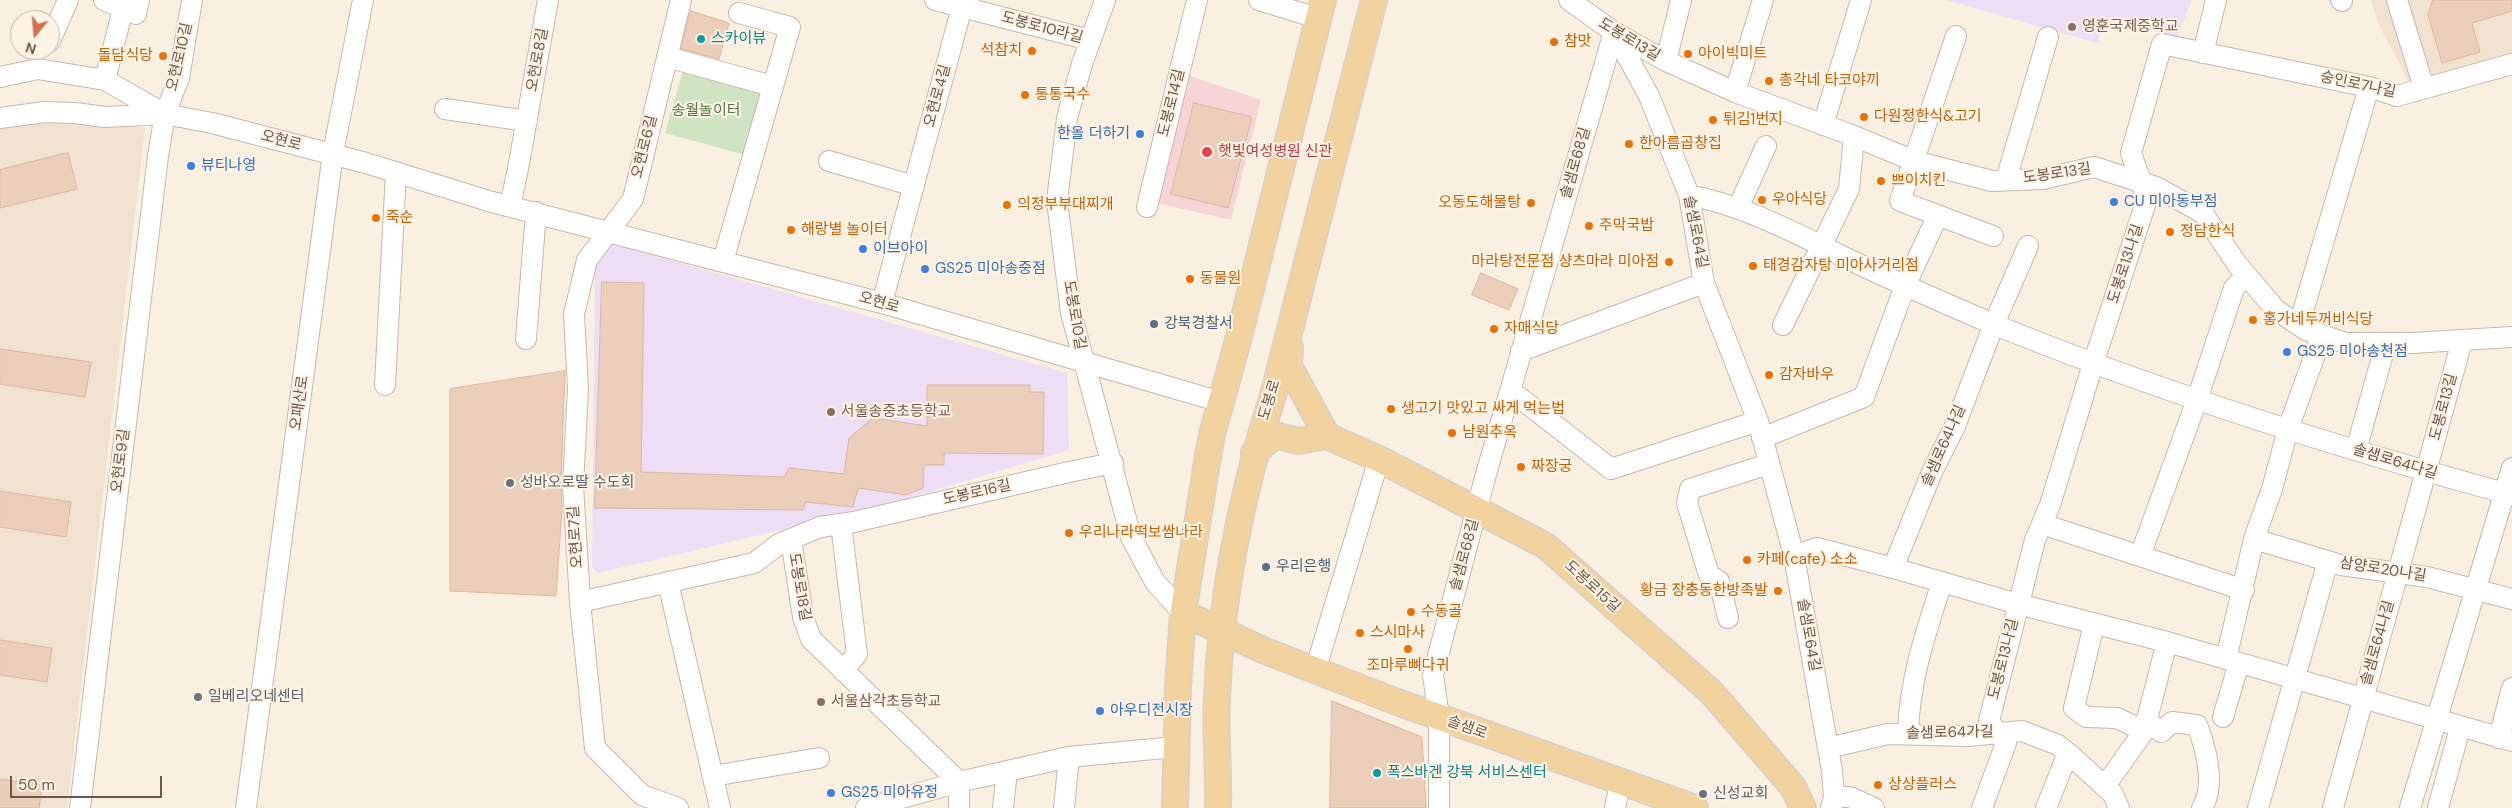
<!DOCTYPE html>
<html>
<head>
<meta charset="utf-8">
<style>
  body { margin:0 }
  #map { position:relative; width:2512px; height:808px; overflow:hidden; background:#f9f0e1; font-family:"DM Sans",sans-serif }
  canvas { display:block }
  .north { position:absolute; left:10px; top:10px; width:50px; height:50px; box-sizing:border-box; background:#fdf4e6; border:1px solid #c3b5a8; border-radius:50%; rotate:197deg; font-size:14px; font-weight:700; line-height:20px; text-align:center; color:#6d574b }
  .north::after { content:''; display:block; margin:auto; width:18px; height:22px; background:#d76f52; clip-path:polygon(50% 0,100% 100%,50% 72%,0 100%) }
  .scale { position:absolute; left:10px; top:776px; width:152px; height:22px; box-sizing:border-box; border:2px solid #6d574b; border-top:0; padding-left:6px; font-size:15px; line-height:18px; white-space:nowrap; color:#6d574b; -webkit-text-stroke:4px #fdf4e6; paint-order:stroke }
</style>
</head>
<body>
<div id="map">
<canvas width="2512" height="808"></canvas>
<div class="north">N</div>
<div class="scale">50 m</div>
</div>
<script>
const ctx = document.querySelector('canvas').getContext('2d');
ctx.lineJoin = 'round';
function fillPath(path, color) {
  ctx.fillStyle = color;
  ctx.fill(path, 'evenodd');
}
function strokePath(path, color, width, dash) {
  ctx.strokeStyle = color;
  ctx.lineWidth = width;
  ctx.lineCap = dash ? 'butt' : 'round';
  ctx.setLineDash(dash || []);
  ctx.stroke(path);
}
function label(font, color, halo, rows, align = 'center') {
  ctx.font = font + ' "DM Sans","Noto Sans KR",sans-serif';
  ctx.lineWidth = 4;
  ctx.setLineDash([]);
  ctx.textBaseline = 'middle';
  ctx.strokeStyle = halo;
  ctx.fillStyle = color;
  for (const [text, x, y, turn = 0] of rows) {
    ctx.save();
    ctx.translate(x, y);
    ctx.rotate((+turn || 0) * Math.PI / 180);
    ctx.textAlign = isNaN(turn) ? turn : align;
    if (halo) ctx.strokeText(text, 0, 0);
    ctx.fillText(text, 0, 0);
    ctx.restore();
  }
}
fillPath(new Path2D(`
  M2371,0H2512V54L2409,82L2378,23Z
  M24,106L145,128L67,808H0V112Z`), '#f0e1d0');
fillPath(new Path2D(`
  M1946,0H2192L2177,37L2105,18L2097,43Z
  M610,243L1067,373L1069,450L879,507L598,573L592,567L595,265Z`), '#eddef5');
fillPath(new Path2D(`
  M1179,72L1261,100L1231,220L1156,203Z`), '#f6d5d9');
fillPath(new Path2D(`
  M683,70L769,95L749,156L665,133Z`), '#d0e4c1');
const building = new Path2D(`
  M2433,0H2512V11L2472,23L2480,52L2442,63L2428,15Z
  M691,11L729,23L719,59L681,49Z
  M1194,103L1252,117L1228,208L1171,194Z
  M68,153L77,189L0,208V170Z
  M1481,273L1518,289L1509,310L1472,295Z
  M602,282L644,283L641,472L784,477L789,468L844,474L849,438L873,418L927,426V385H1030V392H1044L1043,454L944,453V465H924L923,488L906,495L858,488L853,507L806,502L803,510L595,508Z
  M0,349L91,362L85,397L0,384Z
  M565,371L561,485L562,509L556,596L450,591V389Z
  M0,491L71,502L66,537L0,527Z
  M0,640L52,648L47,682L0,675Z
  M1332,701L1422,737L1426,808H1330Z
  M0,779L42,785L39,808H0Z`);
fillPath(building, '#eccfbb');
strokePath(building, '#dcb69e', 1);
const minor = new Path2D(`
  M104,0L136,14L139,0
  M935,0L1090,40
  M1105,0L1082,64L1067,118L1057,201L1071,313L1131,537L1155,582L1183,613
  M1259,0L1320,19
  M1569,0L1614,32L1666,61L1735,92L1854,136L1914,161L1992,181L2043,179L2094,167L2156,187L2203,213L2237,264L2276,310L2306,330L2346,343H2412L2512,337
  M2341,0L2342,1
  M2397,0L2424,88
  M1614,32L1649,96L1689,195L1704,283L1758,421L1794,556L1832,771L1834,797L1831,808
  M1956,36L1900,201L1993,236
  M50,41L68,0
  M2203,53L2216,0
  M667,57L772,86
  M1666,61L1681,0
  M0,77L38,69L105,80L165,114
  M105,80L123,9
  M1735,92L1763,0
  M445,109L527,121
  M0,118L44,112L75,113L105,117L165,114L212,123L366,163L492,202L882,303L1221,402
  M1823,125L1861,0
  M829,161L914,186
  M2006,180L2048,37
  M1689,195C1746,206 1797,234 1848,259C1896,282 1944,303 1993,324C2162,393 2336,447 2512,495
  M510,206L518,169L548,0
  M1147,207L1197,0
  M1738,208L1766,146
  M723,261L790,27L739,13
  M882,303L962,7L969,0
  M1783,325L1849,189L1854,136
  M2299,325L2369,87
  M526,339L536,212
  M1521,351L1704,283
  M385,385L396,172
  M1509,394L1519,397L1611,469L1758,421
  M1762,438L1864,397L1905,286L1938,215
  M2356,450L2386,343
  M841,524L857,654L843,671
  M2042,524L2244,590
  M791,539L803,617L811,639L959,782V808
  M2254,539L2341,565L2427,577L2512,599
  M1794,556L1817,548L1893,568L2018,604L2167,642L2512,741
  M2140,556L2197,400L2234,288L2246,276
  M1893,568L1932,472L1955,426L1994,324L2028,246
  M668,582L720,808
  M580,602L754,563L779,544L820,527L854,522L1069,472L1113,463
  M1728,618L1719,581L1709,575L1687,503L1690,489L1769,464
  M2094,624L2074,708L2086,717L2117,718L2144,731
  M2226,659L2254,539L2272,489L2288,429L2322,335
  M1315,671L1379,459
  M2223,717L2239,663
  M2146,720L2161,732L2172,722L2197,725C2206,748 2216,785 2202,808
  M1908,734C1909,682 1926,631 1942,582
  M2499,738L2512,688
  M1828,748L1888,734L1967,736L2022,731L2058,745L2068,753L2113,794L2119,808
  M713,776L819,758
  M2105,786L2144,731L2167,642
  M1834,797H1850L1874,808
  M80,808L158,156L165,114L179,78L192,0
  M246,808L333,153L363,0
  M678,808L642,795L595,748L580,602L573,486L578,388L574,314L587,260L633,199L681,0
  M866,808L959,782L1069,757L1175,747
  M1003,808L1007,771
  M1064,808L1069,757
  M1439,808V717L1433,675L1486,474L1614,32
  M1615,808L1620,783
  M1982,808L2006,743L1989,721L2035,540L2050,505L2093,364L2147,199L2131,153L2162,44L2369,87L2397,96L2512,64
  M2046,808L2068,753
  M2258,808L2328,561
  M2333,808L2462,341
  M2410,808L2512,468
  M2438,808L2460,728`);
const major = new Path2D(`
  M1290,348L1289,366L1327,436
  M1327,436L1379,459L1546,546L1712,693L1793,787L1803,808
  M1254,453L1275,435L1298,441L1327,436
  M1183,613L1263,650L1397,702L1695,808
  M1175,808L1178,686L1183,613L1207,462L1212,434L1239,337L1323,0
  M1218,808C1219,771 1215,734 1217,698C1221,594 1242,491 1274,392L1374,0`);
strokePath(minor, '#c8b7aa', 22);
strokePath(major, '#d6d0cd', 28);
strokePath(minor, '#fff', 20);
strokePath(major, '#f2d39f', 25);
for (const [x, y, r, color] of [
  [2072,27,5,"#8d6e63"],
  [701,39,5,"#0f9aa8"],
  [1554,42,5,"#e8710a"],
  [1032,51,5,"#e8710a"],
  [1688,54,5,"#e8710a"],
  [163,56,5,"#e8710a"],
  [1769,81,5,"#e8710a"],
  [1025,95,5,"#e8710a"],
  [1864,117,5,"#e8710a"],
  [1713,120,5,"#e8710a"],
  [1140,134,5,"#3f7fe0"],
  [1629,144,5,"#e8710a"],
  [1207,152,6,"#e0444e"],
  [191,166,5,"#3f7fe0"],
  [1881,181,5,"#e8710a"],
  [1762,200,5,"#e8710a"],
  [2114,202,5,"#3f7fe0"],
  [1531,203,5,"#e8710a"],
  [1007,205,5,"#e8710a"],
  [376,218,5,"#e8710a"],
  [1589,226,5,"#e8710a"],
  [791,230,5,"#e8710a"],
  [2170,232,5,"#e8710a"],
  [863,249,5,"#3f7fe0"],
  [1669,262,5,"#e8710a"],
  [1753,266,5,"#e8710a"],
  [925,269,5,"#3f7fe0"],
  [1190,279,5,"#e8710a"],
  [2253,320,5,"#e8710a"],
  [1154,324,5,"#5c6f8a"],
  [1494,329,5,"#e8710a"],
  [2287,352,5,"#3f7fe0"],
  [1769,375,5,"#e8710a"],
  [1391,409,5,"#e8710a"],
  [831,412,5,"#8d6e63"],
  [1452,433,5,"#e8710a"],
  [1521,467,5,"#e8710a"],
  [510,483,5,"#6b7280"],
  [1069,533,5,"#e8710a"],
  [1747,560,5,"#e8710a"],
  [1266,567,5,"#5c6f8a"],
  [1778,591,5,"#e8710a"],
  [1411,612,5,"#e8710a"],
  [1360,633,5,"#e8710a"],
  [1408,649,5,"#e8710a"],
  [198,697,5,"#6b7280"],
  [821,702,5,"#8d6e63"],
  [1100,711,5,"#3f7fe0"],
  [1377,773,5,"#0f9aa8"],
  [1878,785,5,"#e8710a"],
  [831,793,5,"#3f7fe0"],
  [1703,794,5,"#6b7280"]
]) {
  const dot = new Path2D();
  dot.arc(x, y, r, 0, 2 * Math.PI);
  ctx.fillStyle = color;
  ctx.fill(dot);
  strokePath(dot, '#fdf4e6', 2);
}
label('15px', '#785e54', '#fdf4e6', [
  ["영훈국제중학교",2082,27],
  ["서울송중초등학교",841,412],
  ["서울삼각초등학교",831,702]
], 'left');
label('15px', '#6d574b', '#fdf4e6', [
  ["도봉로10라길",1042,28,15],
  ["도봉로13길",1629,40,31],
  ["오현로10길",180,57,-77],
  ["오현로8길",538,60,-80],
  ["숭인로7나길",2358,85,12],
  ["오현로4길",938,96,-75],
  ["도봉로14길",1172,103,-76],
  ["오현로",281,141,15],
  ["오현로6길",645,147,-76],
  ["솔샘로68길",1576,163,-74],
  ["도봉로13길",2057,174,-8],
  ["솔샘로64길",1695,232,79],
  ["도봉로13나길",2126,264,-72],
  ["오현로",879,303,16],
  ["도봉로10길",1074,315,80],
  ["도봉로",1270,400,-73],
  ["오패산로",300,403,-82],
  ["도봉로13길",2444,407,-75],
  ["솔샘로64나길",1944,446,-66],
  ["오현로9길",121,461,-83],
  ["솔샘로64다길",2395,462,17],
  ["도봉로16길",977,493,-13],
  ["오현로7길",576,537,-94],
  ["솔샘로68길",1465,555,-75],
  ["삼양로20나길",2383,570,9],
  ["도봉로18길",799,587,80],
  ["도봉로15길",1592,587,42],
  ["솔샘로64길",1808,635,80],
  ["솔샘로64나길",2378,643,-74],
  ["도봉로13나길",2004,659,-76],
  ["솔샘로",1467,728,20],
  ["솔샘로64가길",1950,733,-1]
]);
label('15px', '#0d838f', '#fdf4e6', [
  ["스카이뷰",711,39],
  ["폭스바겐 강북 서비스센터",1387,773]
], 'left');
label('15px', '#c56008', '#fdf4e6', [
  ["참맛",1564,42],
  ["석참치",1022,51,"right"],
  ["아이빅미트",1698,54],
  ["돌담식당",153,56,"right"],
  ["총각네 타코야끼",1779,81],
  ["통통국수",1035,95],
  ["다원정한식&고기",1874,117],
  ["튀김1번지",1723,120],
  ["한아름곱창집",1639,144],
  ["쁘이치킨",1891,181],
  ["우아식당",1772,200],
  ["오동도해물탕",1521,203,"right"],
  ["의정부부대찌개",1017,205],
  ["죽순",386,218],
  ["주막국밥",1599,226],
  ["해랑별 놀이터",801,230],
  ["정담한식",2180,232],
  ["마라탕전문점 샹츠마라 미아점",1659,262,"right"],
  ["태경감자탕 미아사거리점",1763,266],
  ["동물원",1200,279],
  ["홍가네두꺼비식당",2263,320],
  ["자매식당",1504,329],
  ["감자바우",1779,375],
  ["생고기 맛있고 싸게 먹는법",1401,409],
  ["남원추옥",1462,433],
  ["짜장궁",1531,467],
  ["우리나라떡보쌈나라",1079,533],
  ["카페(cafe) 소소",1757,560],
  ["황금 장충동한방족발",1768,591,"right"],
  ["수동골",1421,612],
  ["스시마사",1370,633],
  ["조마루뼈다귀",1408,666,"center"],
  ["상상플러스",1888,785]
], 'left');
label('15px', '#557847', '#fdf4e6', [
  ["송월놀이터",706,111]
]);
label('15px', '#366cbe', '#fdf4e6', [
  ["한올 더하기",1130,134,"right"],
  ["뷰티나영",201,166],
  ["CU 미아동부점",2124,202],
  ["이브아이",873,249],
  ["GS25 미아송중점",935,269],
  ["GS25 미아송천점",2297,352],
  ["아우디전시장",1110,711],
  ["GS25 미아유정",841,793]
], 'left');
label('15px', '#be3a42', '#fdf4e6', [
  ["햇빛여성병원 신관",1218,152]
], 'left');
label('15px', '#4e5e75', '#fdf4e6', [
  ["강북경찰서",1164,324],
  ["우리은행",1276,567]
], 'left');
label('15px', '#5b616d', '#fdf4e6', [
  ["성바오로딸 수도회",520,483],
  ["일베리오네센터",208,697],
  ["신성교회",1713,794]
], 'left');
</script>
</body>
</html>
